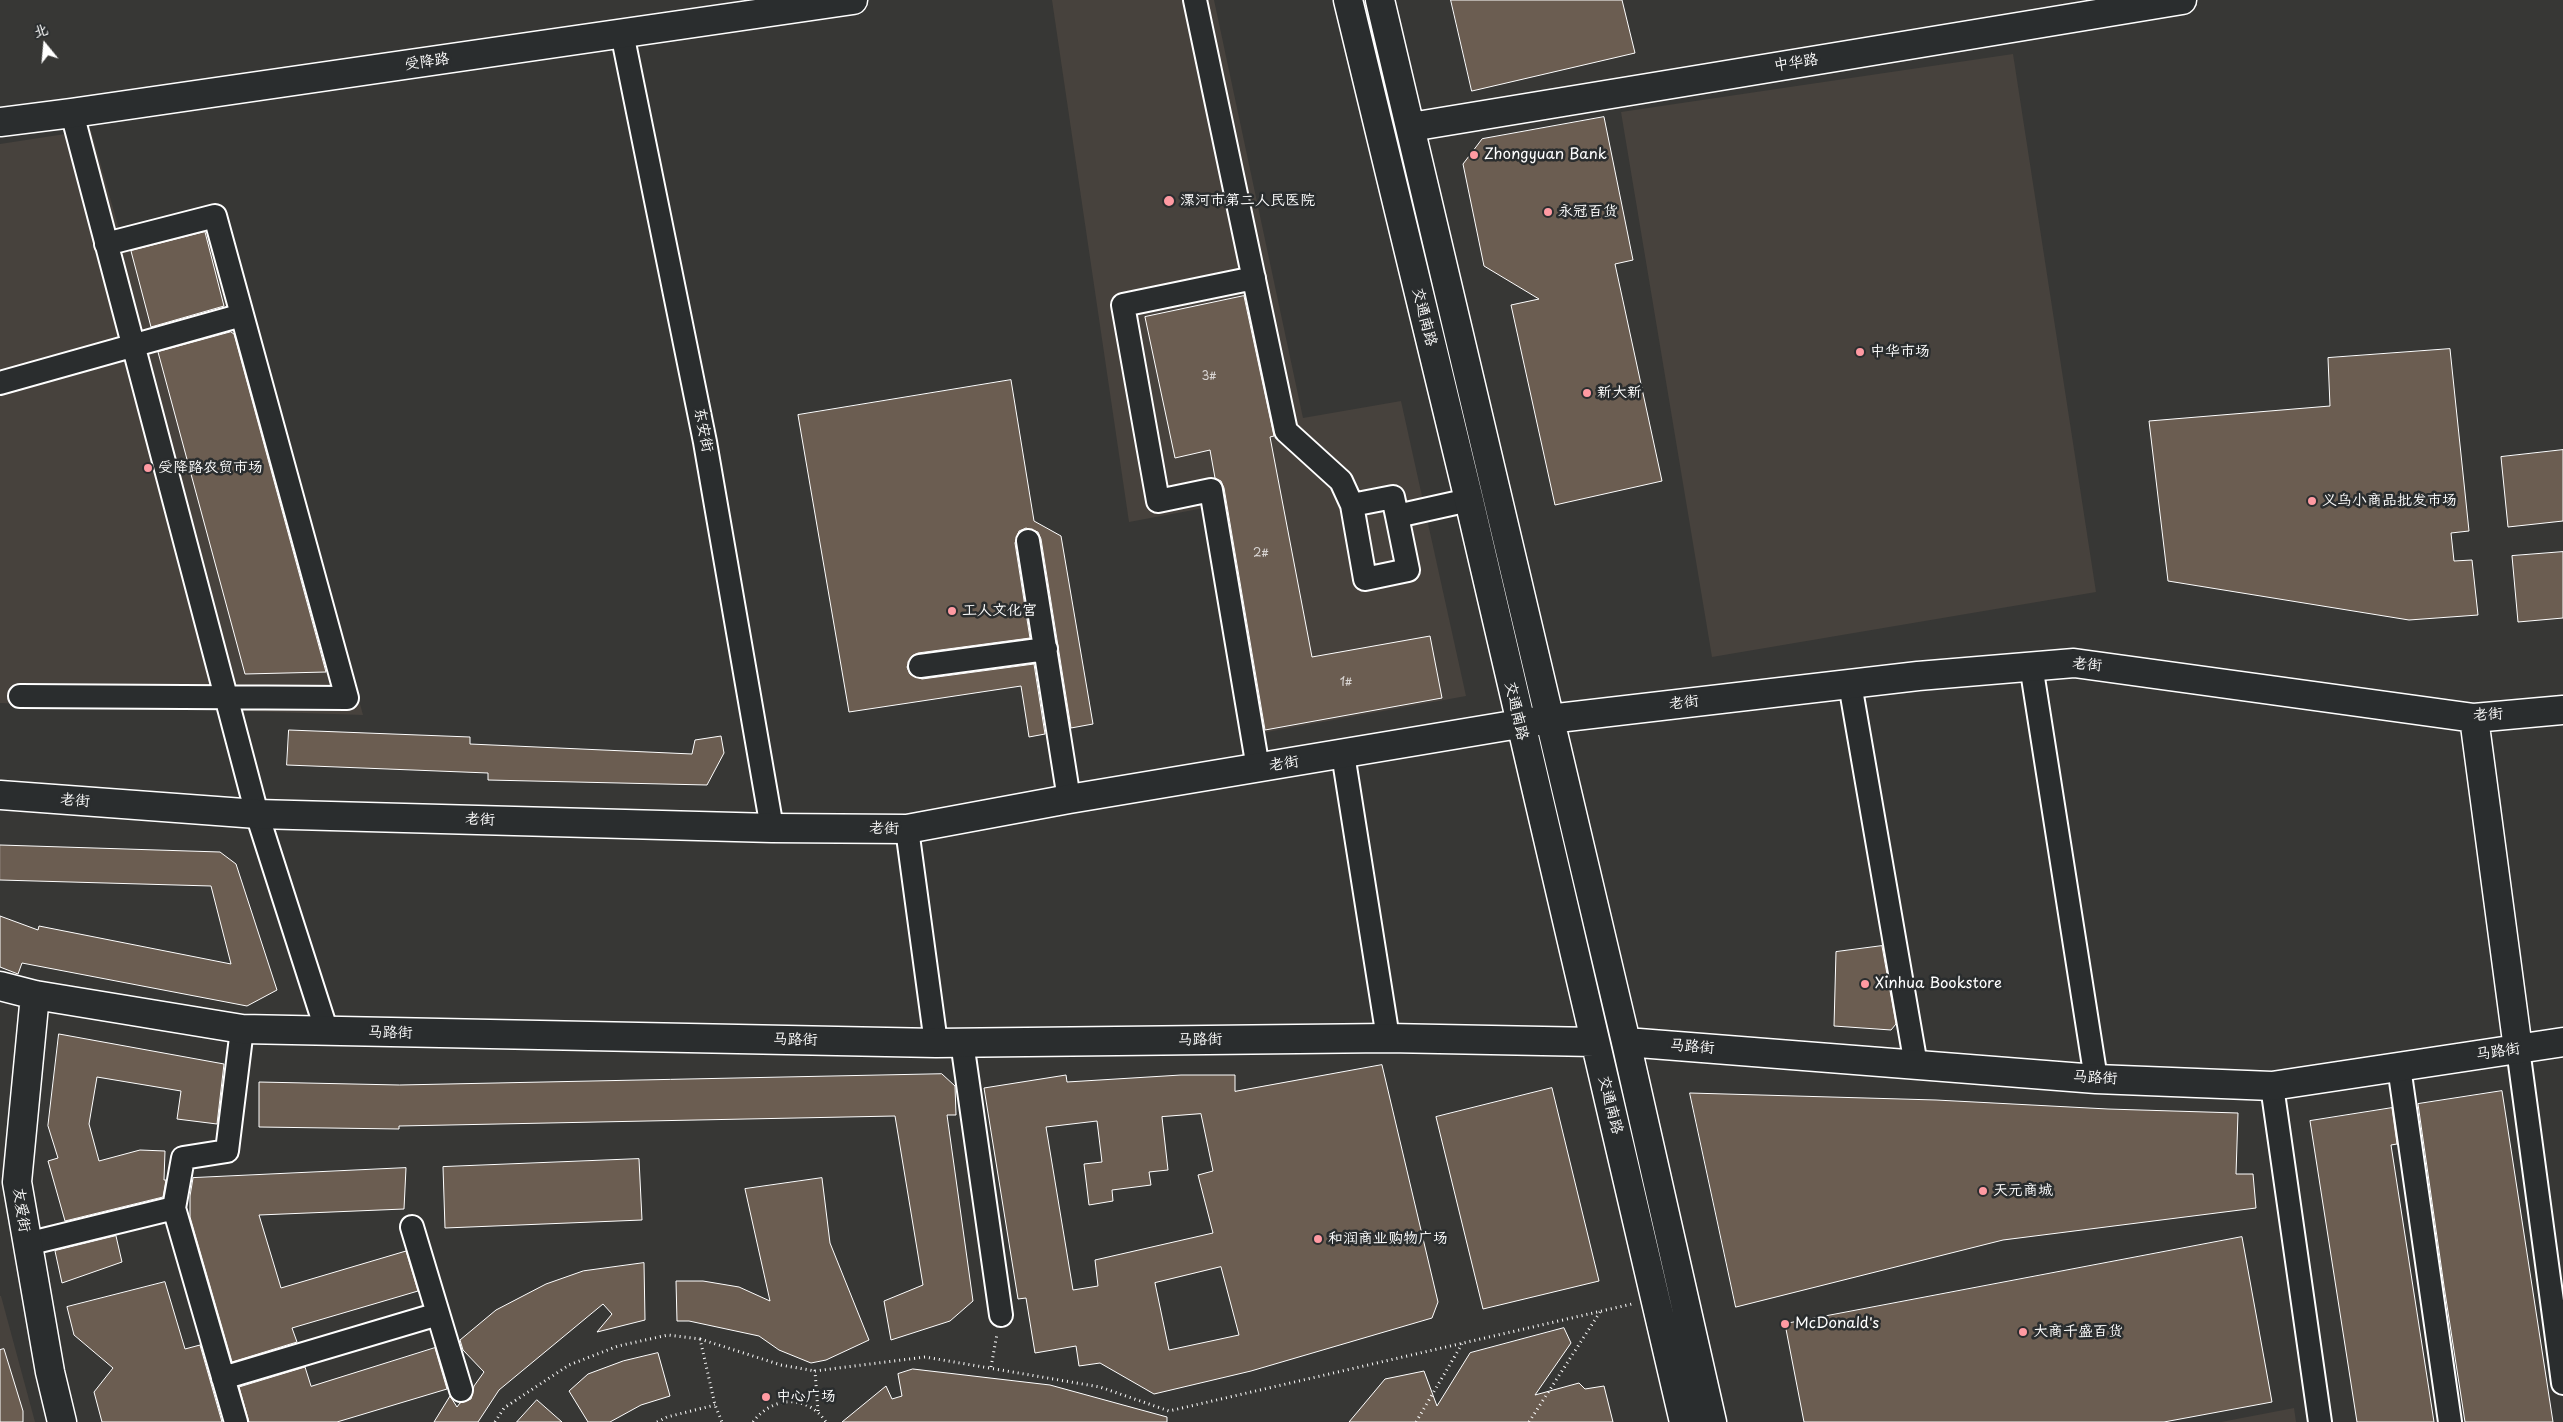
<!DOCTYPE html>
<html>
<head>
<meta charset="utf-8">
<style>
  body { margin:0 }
  #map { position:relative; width:2563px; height:1422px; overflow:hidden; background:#373735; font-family:"Playpen Sans","LXGW WenKai TC",sans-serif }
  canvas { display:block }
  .north { position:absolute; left:20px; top:20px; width:50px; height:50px; -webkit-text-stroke:4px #2a2d2e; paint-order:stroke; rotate:343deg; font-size:14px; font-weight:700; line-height:20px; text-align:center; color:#fff }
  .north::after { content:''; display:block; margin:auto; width:18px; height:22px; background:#fff; clip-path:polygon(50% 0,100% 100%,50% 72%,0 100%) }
</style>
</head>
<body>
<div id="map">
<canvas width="2563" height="1422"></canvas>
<div class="north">北</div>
</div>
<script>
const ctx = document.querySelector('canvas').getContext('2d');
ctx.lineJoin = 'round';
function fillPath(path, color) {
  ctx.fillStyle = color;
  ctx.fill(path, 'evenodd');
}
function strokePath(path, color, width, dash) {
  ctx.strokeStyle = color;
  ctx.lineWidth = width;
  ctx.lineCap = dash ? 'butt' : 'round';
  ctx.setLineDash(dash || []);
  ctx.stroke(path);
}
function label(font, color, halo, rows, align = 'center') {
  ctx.font = font + ' "Playpen Sans","LXGW WenKai TC",sans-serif';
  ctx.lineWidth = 5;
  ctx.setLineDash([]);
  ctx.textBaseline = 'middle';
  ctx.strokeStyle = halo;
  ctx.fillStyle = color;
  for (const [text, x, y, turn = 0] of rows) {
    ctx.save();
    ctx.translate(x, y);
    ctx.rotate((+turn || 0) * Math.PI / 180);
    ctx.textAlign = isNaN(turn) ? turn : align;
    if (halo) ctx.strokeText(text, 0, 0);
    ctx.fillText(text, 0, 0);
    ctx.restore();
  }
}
fillPath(new Path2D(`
  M1052,0H1214L1303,418L1401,401L1466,696L1245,736L1204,508L1129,522Z
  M2013,54L2096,592L1712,657L1621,112Z
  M91,130L120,233L225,208L363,715L0,703V144Z
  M0,1296H1L35,1422H0Z
  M2294,1408L2296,1422H2221Z`), '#47423d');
const building = new Path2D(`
  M1451,0H1622L1635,53L1472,91Z
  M1604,117L1633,260L1615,264L1662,481L1555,505L1511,305L1539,299L1484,266L1463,164L1482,139Z
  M205,232L224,306L151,327L131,251Z
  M1244,296L1274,436L1270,437L1312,657L1430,636L1442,698L1265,730L1224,488L1221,481L1215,478L1210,450L1175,458L1145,317Z
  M231,332L234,334L326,672L245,674L158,352Z
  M2450,349L2469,531L2451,533L2454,561L2472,560L2478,615L2409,620L2168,581L2149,421L2330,406L2328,358Z
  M1011,380L1034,521L1061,536L1093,724L1071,728L1041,539L1038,532L1026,528L1019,531L1015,543L1030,638L918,653L912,656L907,667L910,674L922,679L1034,664L1045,734L1029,737L1021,686L849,712L798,415Z
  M2563,450V521L2508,527L2501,457Z
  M2563,552V618L2518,622L2512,556Z
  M289,730L470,737V744L692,754L695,740L721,736L724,753L707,785L488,780V773L287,765Z
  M0,845L220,852L236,864L277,990L247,1006L22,963L18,974L0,967V916L38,930L39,926L231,964L211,886L0,880Z
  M1882,946L1896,1024L1891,1030L1834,1026L1836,952Z
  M59,1034L224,1064L217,1124L177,1119L181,1091L97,1077L89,1124L99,1161L140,1150L165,1151L164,1180H166L163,1197L65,1221L48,1161L58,1158L48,1126Z
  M1382,1065L1438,1302L1432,1318L1251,1371L1154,1394L1100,1363L1079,1366L1076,1346L1035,1353L1026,1298L1018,1299L984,1088L1066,1075L1067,1082L1181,1075H1235V1091ZM1201,1114L1213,1171L1198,1175L1213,1233L1095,1260L1098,1286L1073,1290L1046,1127L1097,1121L1102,1162L1084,1164L1089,1205L1113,1201L1112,1190L1151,1185L1149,1172L1168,1170L1162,1117ZM1221,1267L1239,1335L1169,1350L1155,1283Z
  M942,1074L955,1086L956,1115H947L973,1301L950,1321L891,1340L884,1301L923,1285L895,1116L399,1126V1129L259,1127V1082L399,1085Z
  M1552,1088L1599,1281L1483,1309L1436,1117Z
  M2502,1091L2553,1422H2465L2444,1286L2418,1104Z
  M1690,1093L1936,1100L2108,1109L2238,1113L2236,1174H2253L2256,1208L2003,1240L1736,1307Z
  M2392,1108L2397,1144L2391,1145L2434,1422H2357L2310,1121Z
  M639,1159L642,1220L445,1228L443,1167Z
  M406,1168L404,1209L259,1215L281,1288L406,1251L418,1291L292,1328L297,1342L232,1362L190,1217V1196L193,1178Z
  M822,1178L830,1243L869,1340L826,1360L811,1363L779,1350L759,1336L689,1321H677L676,1281H703L739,1287L770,1301L745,1189Z
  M116,1236L122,1262L62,1283L55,1251Z
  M2242,1237L2272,1402L2164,1422H1804L1785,1324Z
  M644,1263L645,1320L597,1332L612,1314L603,1304L499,1390L478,1422H434L450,1396L457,1407L460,1403L471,1399L474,1386L484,1372L463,1350L460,1340L496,1310L546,1284L583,1271Z
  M165,1282L185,1349L200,1345L222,1422H102L94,1392L113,1368L74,1335L67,1307Z
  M1564,1328L1571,1343L1535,1395L1579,1383L1585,1389L1604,1386L1613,1422H1349L1385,1379L1424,1371L1437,1406L1470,1353Z
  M435,1348L447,1389L337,1422H249L239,1387L305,1367L311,1386Z
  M4,1349L23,1411V1422H0V1350Z
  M658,1353L670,1396L641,1405L610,1422H588L569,1391L588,1374L623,1361Z
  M913,1369L1050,1385L1167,1417V1422H842L886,1386L892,1399L902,1396L898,1374Z
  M537,1400L562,1422H517Z`);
fillPath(building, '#6b5d51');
strokePath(building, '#fff', 1);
const street = new Path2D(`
  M1195,0L1286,431L1341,481L1352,505L1365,579L1408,570L1397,516L1469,500
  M622,33L705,442L772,828
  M72,113L257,814L327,1032
  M1254,278L1123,305L1158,501L1211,490L1258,768
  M0,383L242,315
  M1352,505L1393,497L1397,516
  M1028,541L1069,799
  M2031,665L2096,1079
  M920,666L1046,649
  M1850,684L1916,1065
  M20,696L347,698L215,216L106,244
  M1343,754L1388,1038
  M907,829L936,1043
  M962,1042L1001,1315
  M2518,1049L2563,1383
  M2399,1067L2450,1422
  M2272,1086L2320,1422
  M174,1208L183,1158L227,1151L242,1029
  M412,1227L461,1390
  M27,1244L174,1208L236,1422
  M223,1378L438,1314`);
const secondary = new Path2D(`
  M1348,0L1469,500L1684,1422
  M1380,0L1626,1042L1712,1422
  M0,122L72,113L853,0
  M1411,127L2182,0
  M2474,718L2518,1049
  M0,795L257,814L772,828L907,829L1069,799L1549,719L1918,676L2074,663L2474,718L2563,710
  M0,986L35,995L242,1029L936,1043L1388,1038L1594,1042
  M35,995L17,1182L50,1372L62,1422
  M1626,1042L2096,1079L2272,1086L2563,1042`);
strokePath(street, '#fff', 26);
strokePath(secondary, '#fff', 31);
strokePath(new Path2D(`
  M700,1339L781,1365L815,1371
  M991,1367L997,1334
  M818,1411L815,1371L925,1357L1100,1387L1169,1411L1632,1304
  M495,1422L504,1408L569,1365L618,1346L668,1335L700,1339L715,1405L722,1422
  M657,1422L667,1417L715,1405
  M753,1422C772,1396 807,1394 826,1422
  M1416,1422L1462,1344
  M1529,1422L1600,1312`), '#fff', 3, [1, 4]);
strokePath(street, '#2a2d2e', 22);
strokePath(secondary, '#2a2d2e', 28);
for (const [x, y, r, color] of [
  [1474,155,5,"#ff9aa2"],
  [1169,201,6,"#ff9aa2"],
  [1548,212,5,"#ff9aa2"],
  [1860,352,5,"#ff9aa2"],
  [1587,393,5,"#ff9aa2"],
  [148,468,5,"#ff9aa2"],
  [2312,501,5,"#ff9aa2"],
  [952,611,5,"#ff9aa2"],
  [1865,984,5,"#ff9aa2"],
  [1983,1191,5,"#ff9aa2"],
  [1318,1239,5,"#ff9aa2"],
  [1785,1324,5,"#ff9aa2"],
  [2023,1332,5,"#ff9aa2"],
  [766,1397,5,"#ff9aa2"]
]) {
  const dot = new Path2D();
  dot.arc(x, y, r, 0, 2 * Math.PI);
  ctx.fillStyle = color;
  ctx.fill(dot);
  strokePath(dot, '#2a2d2e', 2);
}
label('12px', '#dad6d4', null, [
  ["3#",1209,377],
  ["2#",1261,554],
  ["1#",1346,683]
]);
label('15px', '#fff', '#2a2d2e', [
  ["受降路",427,62,-8],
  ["中华路",1796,63,-9],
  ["交通南路",1424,317,76],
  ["东安街",703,430,79],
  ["老街",2087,665,5],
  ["老街",1684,703,-7],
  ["交通南路",1516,711,77],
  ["老街",2488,715,-3],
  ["老街",1284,764,-9],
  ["老街",75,801,4],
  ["老街",480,820,2],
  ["老街",884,829,1],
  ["马路街",390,1033,1],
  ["马路街",795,1040,1],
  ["马路街",1200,1040,-1],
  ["马路街",1692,1047,4],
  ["马路街",2498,1052,-9],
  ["马路街",2095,1078,3],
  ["交通南路",1610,1105,76],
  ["友爱街",21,1210,81]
]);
label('15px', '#fff', '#2a2d2e', [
  ["Zhongyuan Bank",1484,155],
  ["漯河市第二人民医院",1180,201],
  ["永冠百货",1558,212],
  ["中华市场",1870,352],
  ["新大新",1597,393],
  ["受降路农贸市场",158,468],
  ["义乌小商品批发市场",2322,501],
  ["工人文化宫",962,611],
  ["Xinhua Bookstore",1875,984],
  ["天元商城",1993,1191],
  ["和润商业购物广场",1328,1239],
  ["McDonald's",1795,1324],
  ["大商千盛百货",2033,1332],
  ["中心广场",776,1397]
], 'left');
</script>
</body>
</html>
